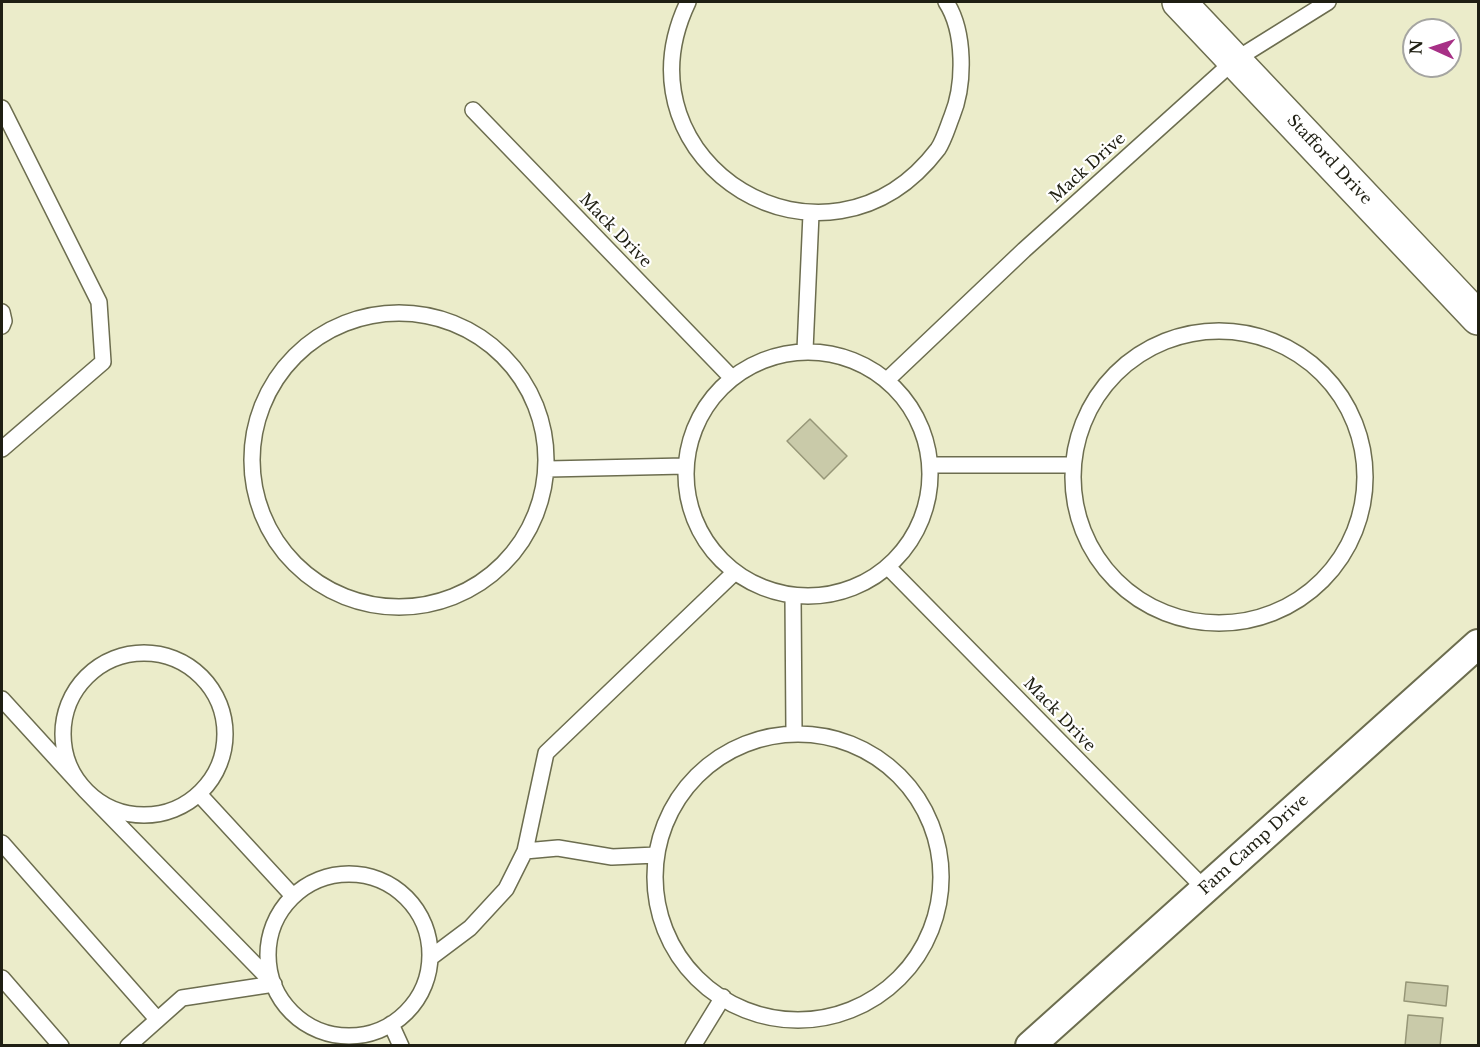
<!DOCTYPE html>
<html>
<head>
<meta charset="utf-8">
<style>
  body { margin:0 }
  #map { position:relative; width:1480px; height:1047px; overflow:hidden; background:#ebecca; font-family:"Libre Baskerville",serif }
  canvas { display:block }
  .frame { position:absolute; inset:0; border:3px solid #1f1f13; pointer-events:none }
  .north { position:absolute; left:1402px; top:18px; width:60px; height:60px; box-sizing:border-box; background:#fff; border:2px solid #a5a5a1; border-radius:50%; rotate:273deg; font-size:16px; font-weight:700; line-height:24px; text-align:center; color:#1f1f13 }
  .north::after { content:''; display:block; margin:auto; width:21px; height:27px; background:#a73086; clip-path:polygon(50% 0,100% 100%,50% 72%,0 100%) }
</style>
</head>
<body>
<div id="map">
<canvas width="1480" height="1047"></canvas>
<div class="frame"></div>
<div class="north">N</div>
</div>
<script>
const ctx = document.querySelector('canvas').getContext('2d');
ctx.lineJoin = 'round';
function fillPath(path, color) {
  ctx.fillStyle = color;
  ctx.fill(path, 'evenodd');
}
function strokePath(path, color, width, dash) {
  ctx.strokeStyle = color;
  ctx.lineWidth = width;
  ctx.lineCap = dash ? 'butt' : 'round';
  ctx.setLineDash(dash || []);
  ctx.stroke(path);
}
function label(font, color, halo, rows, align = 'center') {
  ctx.font = font + ' "Libre Baskerville",serif';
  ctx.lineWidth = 4.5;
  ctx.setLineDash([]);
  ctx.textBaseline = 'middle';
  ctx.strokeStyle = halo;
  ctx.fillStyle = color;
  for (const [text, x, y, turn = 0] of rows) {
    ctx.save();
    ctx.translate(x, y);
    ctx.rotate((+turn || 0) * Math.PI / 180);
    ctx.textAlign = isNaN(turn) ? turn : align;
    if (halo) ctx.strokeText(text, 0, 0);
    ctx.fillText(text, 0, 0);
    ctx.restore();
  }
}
const building = new Path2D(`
  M810,419L847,456L824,479L787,441Z
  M1406,982L1448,986L1446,1006L1404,1001Z
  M1408,1015L1443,1018L1440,1046H1405Z`);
fillPath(building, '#c9caa9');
strokePath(building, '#969677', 1.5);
const lane = new Path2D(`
  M688,2C611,163 826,296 938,149C944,140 948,126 952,116C965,84 965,31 946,2
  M2,108L99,302L103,362L2,449
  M473,110L731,377
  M2,312L4,321L2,326
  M252 460a147 147 0 1 1 294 0a147 147 0 1 1-294 0Z
  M1073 477a146 146 0 1 1 292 0a146 146 0 1 1-292 0Z
  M805,350L811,214
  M686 474a122 122 0 1 1 244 0a122 122 0 1 1-244 0Z
  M887,380L1024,250L1235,60L1328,2
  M930,465H1072
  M548,469L685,466
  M888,567L1205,889
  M793,596L794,732
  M63 734a81 81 0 1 1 162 0a81 81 0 1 1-162 0Z
  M2,699L85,790L274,984L182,998L128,1046
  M655 877a143 143 0 1 1 286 0a143 143 0 1 1-286 0Z
  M199,794L293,896
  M2,843L157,1019
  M525,851L546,753L735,572
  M268 955a81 81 0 1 1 162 0a81 81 0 1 1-162 0Z
  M430,958L470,928L506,889L525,851L558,848L612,857L656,855
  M2,978L61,1046
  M391,1024L401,1046
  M693,1046L723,997`);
const street = new Path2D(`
  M1030,1046L1478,644`);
const secondary = new Path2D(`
  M1179,2L1478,318`);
strokePath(lane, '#6c6d4f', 18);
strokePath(street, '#6c6d4f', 32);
strokePath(secondary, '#6c6d4f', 36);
strokePath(lane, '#fff', 15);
strokePath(street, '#fff', 28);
strokePath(secondary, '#fff', 33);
label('16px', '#1f1f13', '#fff', [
  ["Stafford Drive",1329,160,47],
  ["Mack Drive",1088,168,-42],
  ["Mack Drive",615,231,46],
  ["Mack Drive",1059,715,46],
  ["Fam Camp Drive",1254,845,-42]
]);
</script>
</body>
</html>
